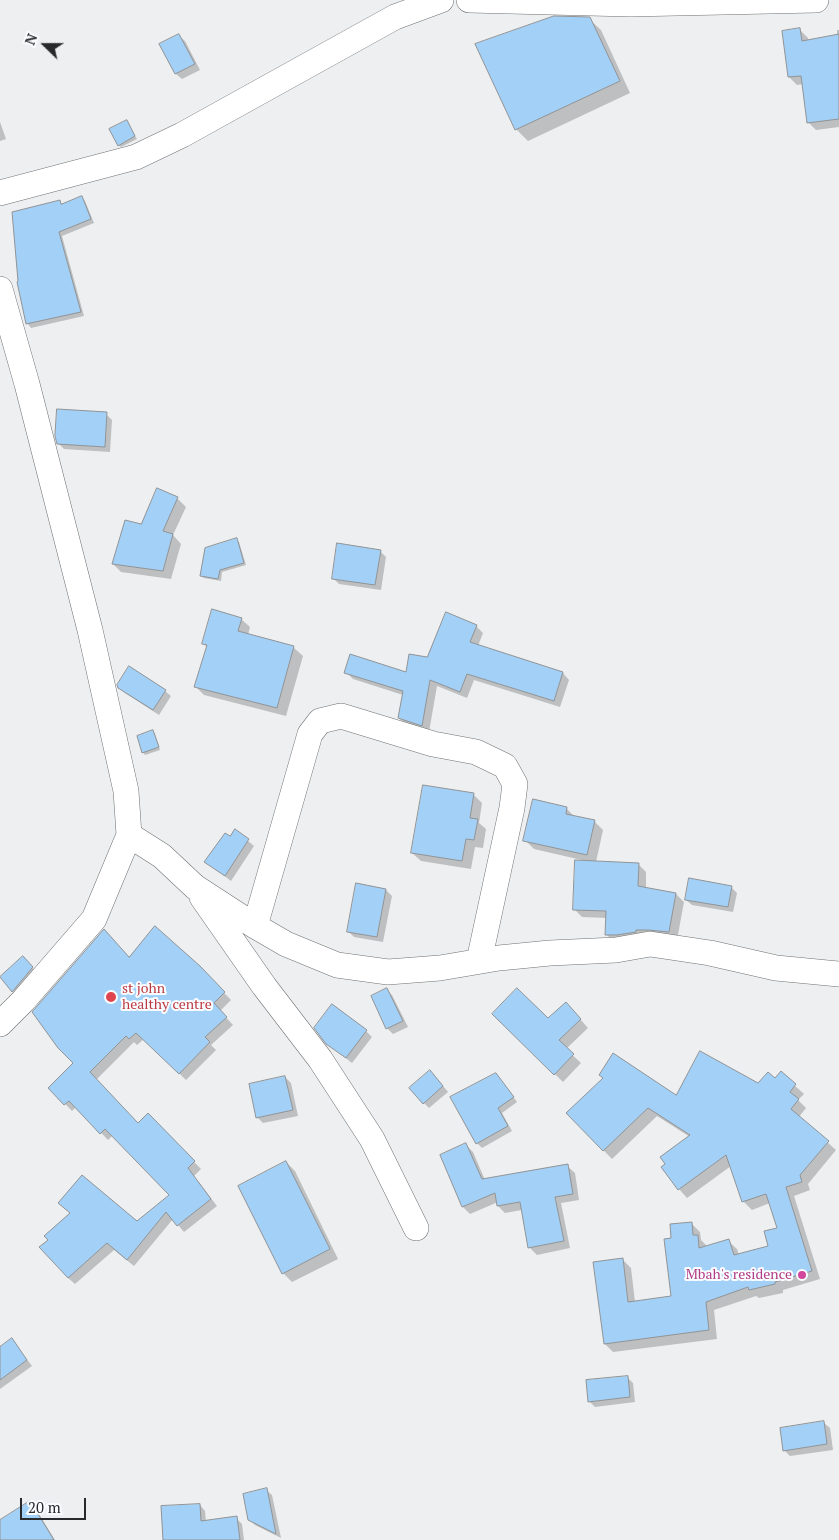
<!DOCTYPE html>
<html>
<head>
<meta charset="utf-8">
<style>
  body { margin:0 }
  #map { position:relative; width:839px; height:1540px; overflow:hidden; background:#edeff1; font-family:"PT Serif",serif }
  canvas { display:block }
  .north { position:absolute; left:20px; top:20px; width:50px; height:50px; -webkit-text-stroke:4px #fafdff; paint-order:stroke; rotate:292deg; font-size:14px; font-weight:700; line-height:20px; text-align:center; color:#28292a }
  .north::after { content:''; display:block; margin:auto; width:18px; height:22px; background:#28292a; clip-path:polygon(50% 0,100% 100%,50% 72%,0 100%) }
  .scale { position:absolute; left:20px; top:1498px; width:66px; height:22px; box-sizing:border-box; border:2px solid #28292a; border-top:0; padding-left:6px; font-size:15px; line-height:18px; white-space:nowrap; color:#28292a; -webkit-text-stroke:4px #fafdff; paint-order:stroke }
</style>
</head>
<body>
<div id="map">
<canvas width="839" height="1540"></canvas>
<div class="north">N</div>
<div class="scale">20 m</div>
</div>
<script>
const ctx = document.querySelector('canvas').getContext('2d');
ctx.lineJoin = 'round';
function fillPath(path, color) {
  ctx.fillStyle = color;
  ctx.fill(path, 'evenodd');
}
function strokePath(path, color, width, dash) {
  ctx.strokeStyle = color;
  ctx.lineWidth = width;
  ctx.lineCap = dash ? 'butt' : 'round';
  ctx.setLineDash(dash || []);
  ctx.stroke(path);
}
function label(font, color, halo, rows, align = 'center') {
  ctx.font = font + ' "PT Serif",serif';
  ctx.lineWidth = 4;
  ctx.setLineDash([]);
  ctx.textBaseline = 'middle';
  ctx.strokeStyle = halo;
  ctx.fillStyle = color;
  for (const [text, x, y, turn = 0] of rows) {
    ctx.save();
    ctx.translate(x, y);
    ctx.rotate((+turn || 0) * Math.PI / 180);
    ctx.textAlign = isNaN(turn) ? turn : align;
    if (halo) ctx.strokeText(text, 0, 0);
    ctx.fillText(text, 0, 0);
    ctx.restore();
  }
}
fillPath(new Path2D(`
  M589,19L601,30L630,93L528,141L516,129Z
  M800,30L808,38V41L837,36V30H839V127L816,130L808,122L803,84L797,85L789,77Z
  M179,36L185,41L200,70L182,79L176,74L161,45Z
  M126,121L137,139L121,147L119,145Z
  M0,122L6,139L0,141Z
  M82,197L85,201L94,223L62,236L84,316L31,328L28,324L18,283L60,202L63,205Z
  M106,414L112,420L110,452L64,449L58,443Z
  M158,490L177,498L186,507L173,535L181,544L171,579L121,572L113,564L141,526Z
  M236,540L239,542L246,565L222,572L221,581L204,578L202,576Z
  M380,551L386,557L381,590L339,584L333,578Z
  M241,619L250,627L248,635L294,648L303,656L286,716L204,695L196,687L207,647L203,643Z
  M476,626L483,633L478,646L563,673L569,680L560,707L474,680L467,698L437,686L429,732L406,725L399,718L403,695L353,679L346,672L407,673Z
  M119,687L165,691L171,696L159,715L125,693Z
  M153,732L155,734L160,750L145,755L143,752Z
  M473,794L482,803L479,823L486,829L483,848L475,847L471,869L421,861L412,853Z
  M566,808L575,817L594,821L603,830L596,862L638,864L646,872V888L676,894L684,902L677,940L614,942L606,934L607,918L582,917L574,909L586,861L534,849L525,840Z
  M235,830L254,846L231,881L206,862L230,838Z
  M731,887L737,893L733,912L692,905L686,900Z
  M386,890L392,896L383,942L354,937L348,931Z
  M130,959L199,967L231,1000L220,1011L233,1025L211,1045L216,1050L186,1080L144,1039L137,1045L134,1042L96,1080L138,1124L148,1114L201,1169L194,1176L217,1206L184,1232L173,1219L134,1266L114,1250L75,1284L68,1278L49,1240L71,1214L60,1203L137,1222L171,1195L113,1135L108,1140L76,1107L72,1111L50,1088L75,1063Z
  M29,964L38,974L18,996L13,991Z
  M387,990L392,995L408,1027L393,1034L387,1028Z
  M574,1012L588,1028L566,1049L581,1063L563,1082L494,1014L548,1020Z
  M366,1031L372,1037L352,1063L334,1049Z
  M781,1073L804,1094L798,1100L806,1108L799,1117L836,1150L808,1184L810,1190L794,1196L820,1279L783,1290V1293L759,1298L756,1296L714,1310L717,1339L613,1352L605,1344L622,1259L631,1268L635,1302L672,1297L673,1240L691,1223L700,1232L701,1240L706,1245V1248L728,1241L737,1249L739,1255L770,1247L778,1228L770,1203L752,1210L743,1201L731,1166L687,1198L679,1189L690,1137L657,1116L612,1159L568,1114L759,1085L775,1080Z
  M496,1074L517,1102L502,1113L512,1131L482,1148L477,1143Z
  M285,1077L291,1083L298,1116L263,1123L257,1117Z
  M436,1077L448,1092L429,1108L424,1103Z
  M466,1145L473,1152L485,1180L567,1166L575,1173L579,1200L561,1203L570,1248L537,1255L530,1248L522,1210L505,1213L498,1206V1202L470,1214L463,1207L441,1155Z
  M286,1162L295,1171L338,1259L292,1282L283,1273Z
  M12,1340L32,1366L0,1389V1345L2,1347Z
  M627,1377L633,1383L635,1402L595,1407L589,1401Z
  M824,1423L830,1428L833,1450L790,1456L784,1450Z
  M266,1490L272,1495L281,1538L255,1525L250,1520Z
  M30,1503L36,1509L55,1540H0V1522Z
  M200,1505L205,1511L206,1522L236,1518L242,1524L244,1540H165Z`), '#0003');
const building = new Path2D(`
  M554,16L590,17L620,81L515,130L475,44Z
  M800,28L802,41L839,34V119L807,123L801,76L788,77L782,31Z
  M179,34L195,64L175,74L159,44Z
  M127,120L135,136L118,146L109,129Z
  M82,196L91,219L59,232L81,312L26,324L17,282L18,281L12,212L60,200L61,204Z
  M57,409L107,412L105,447L57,444L55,436Z
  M157,488L178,497L163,531L173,534L163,571L112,564L125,520L141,524Z
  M237,538L244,563L220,570L218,579L200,576L205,548Z
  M337,543L381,550L375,585L332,579Z
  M212,609L242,618L238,631L294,646L277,708L194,687L207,645L202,644Z
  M446,612L477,625L470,642L563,672L554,701L467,674L460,692L430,680L422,726L398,718L403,691L344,673L350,654L406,672L409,654L427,657Z
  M129,666L166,690L153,710L118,688L117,685Z
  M153,730L159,747L142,753L137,736Z
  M423,785L474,793L470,818L478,819L474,840L466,839L462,861L411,853Z
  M533,799L567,807L566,814L595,820L587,855L523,841Z
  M235,829L249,839L225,876L204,862L225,833L230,836Z
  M575,860L639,863L638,886L676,893L669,932L648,930H636V932L617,935H605L606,911L573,910Z
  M689,878L732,886L728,907L685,900Z
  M356,883L386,889L377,937L347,932Z
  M155,926L200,966L225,992L214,1003L227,1017L205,1037L210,1042L179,1074L136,1033L129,1039L126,1036L90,1072L138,1123L148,1113L195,1161L188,1168L211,1199L177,1226L166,1212L127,1260L107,1243L68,1278L39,1247L48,1240L44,1236L70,1213L58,1203L82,1175L137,1221L169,1195L105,1129L100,1134L69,1101L64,1105L48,1088L73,1063L58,1048L32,1012L104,929L129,957Z
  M23,956L33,967L12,992L0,977Z
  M387,988L403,1021L386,1029L371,996Z
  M517,988L548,1018L566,1002L581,1019L559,1040L574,1054L554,1075L492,1014Z
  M332,1004L367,1030L346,1058L326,1044L314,1028Z
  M700,1051L758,1083L768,1072L775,1078L781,1071L796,1084L790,1092L799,1099L791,1109L829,1141L800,1175L802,1182L786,1187L812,1271L775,1282V1284L749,1290L748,1287L706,1302L709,1330L604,1344L593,1262L623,1258L628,1302L671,1296L664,1239L671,1238L670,1224L692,1222L693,1235H698L699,1248L729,1239L734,1255L768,1246L764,1231L777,1228L766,1194L742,1202L726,1155L678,1190L661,1167L665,1164L660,1157L690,1135L648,1108L603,1151L566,1113L603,1078L599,1075L613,1053L676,1095Z
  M430,1070L443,1086L423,1104L409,1088Z
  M496,1073L514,1097L498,1108L508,1126L476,1144L450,1097Z
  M285,1076L293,1110L256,1118L249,1084Z
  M466,1143L482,1179L568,1164L573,1194L555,1197L564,1241L528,1248L520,1202L497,1206L495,1193L462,1207L440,1155Z
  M286,1161L330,1249L282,1274L238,1186Z
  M12,1338L27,1360L0,1380V1347Z
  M628,1376L630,1397L588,1402L586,1380Z
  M824,1421L827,1444L783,1451L780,1428Z
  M267,1488L276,1534L248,1520L243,1494Z
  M30,1501L54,1540H0V1520Z
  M200,1504L201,1521L237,1516L240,1540H163L161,1506Z`);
fillPath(building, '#a2d0f7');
strokePath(building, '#919395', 1);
const minor = new Path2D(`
  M469,0L630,4L816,0
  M0,193L136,157L182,135L395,17L441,0
  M0,289L27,384L90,630L126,791L129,835L94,919L23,1001L0,1024
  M129,835L162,856L195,887L255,926L286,944L337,965L388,972L440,968L499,958L550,953L616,950L650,944L710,953L776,968L839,974
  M202,897L264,986L320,1059L372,1139L416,1228
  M255,926L310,734L320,721L341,716L433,744L476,752L505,766L515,784L512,808L479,961`);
strokePath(minor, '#6f7173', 26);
strokePath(minor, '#fff', 25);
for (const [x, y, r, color] of [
  [111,997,6,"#e0444e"],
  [802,1275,5,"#d1479c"]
]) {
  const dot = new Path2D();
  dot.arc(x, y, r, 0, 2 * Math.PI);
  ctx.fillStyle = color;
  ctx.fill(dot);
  strokePath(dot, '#fafdff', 2);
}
label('14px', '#be3a42', '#fafdff', [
  ["st john",122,989],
  ["healthy centre",122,1005]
], 'left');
label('14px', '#b23c85', '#fafdff', [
  ["Mbah's residence",792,1275]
], 'right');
</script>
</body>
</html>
